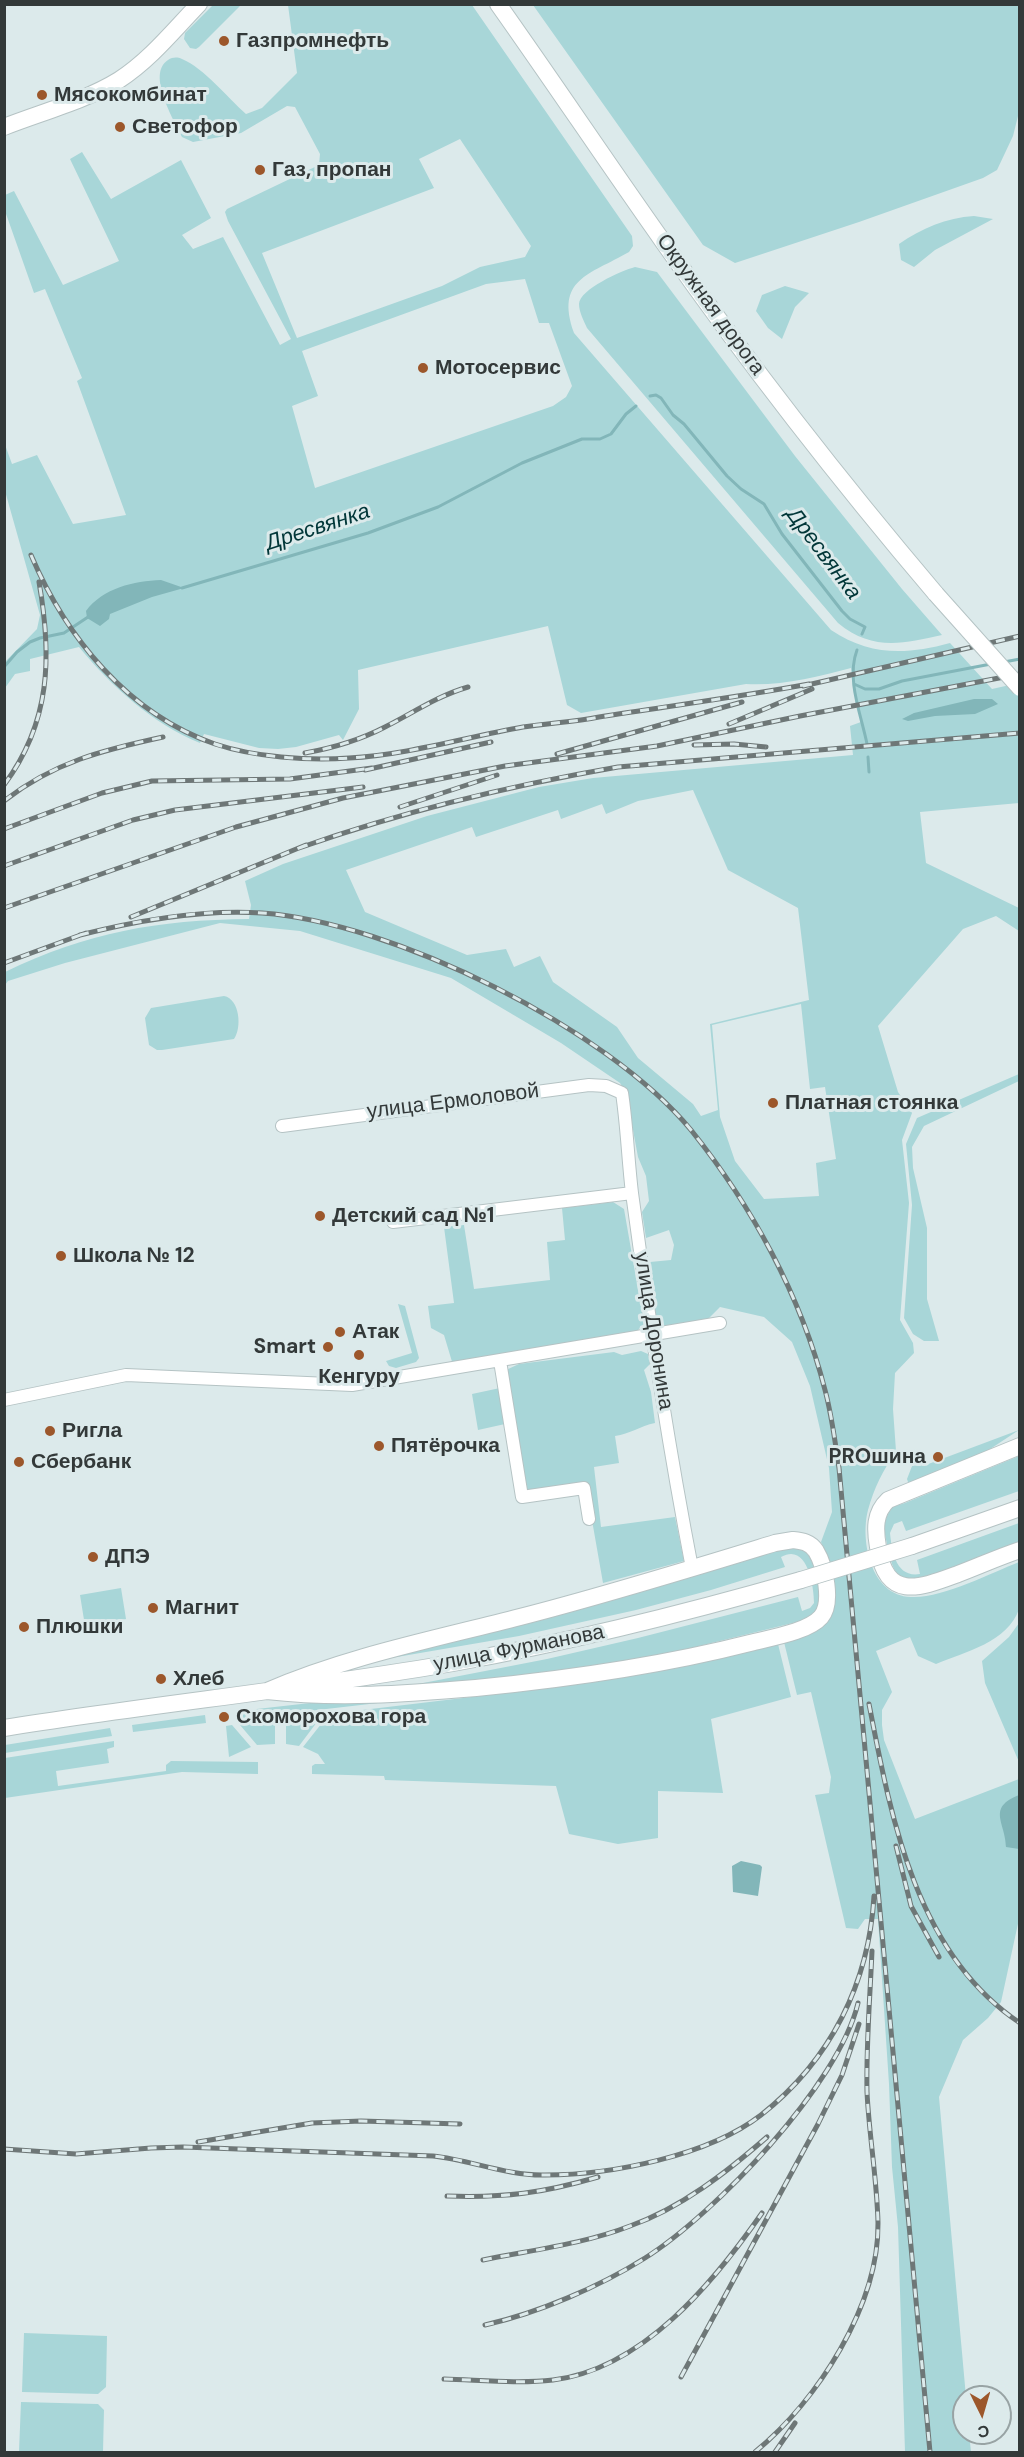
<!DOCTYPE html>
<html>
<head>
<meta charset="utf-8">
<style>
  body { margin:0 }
  #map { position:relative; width:1024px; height:2457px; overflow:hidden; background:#dceaeb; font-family:"DM Sans",sans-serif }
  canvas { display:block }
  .frame { position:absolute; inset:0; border:6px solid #333939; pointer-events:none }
  .north { position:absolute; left:952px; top:2385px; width:60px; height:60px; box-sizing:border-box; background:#dceaeb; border:2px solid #98a3a4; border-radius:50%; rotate:175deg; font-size:16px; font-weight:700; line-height:24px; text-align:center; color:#333939 }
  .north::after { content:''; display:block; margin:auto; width:21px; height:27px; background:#9c572b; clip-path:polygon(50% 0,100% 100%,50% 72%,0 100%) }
</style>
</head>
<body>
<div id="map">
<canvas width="1024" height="2457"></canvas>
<div class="frame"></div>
<div class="north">С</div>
</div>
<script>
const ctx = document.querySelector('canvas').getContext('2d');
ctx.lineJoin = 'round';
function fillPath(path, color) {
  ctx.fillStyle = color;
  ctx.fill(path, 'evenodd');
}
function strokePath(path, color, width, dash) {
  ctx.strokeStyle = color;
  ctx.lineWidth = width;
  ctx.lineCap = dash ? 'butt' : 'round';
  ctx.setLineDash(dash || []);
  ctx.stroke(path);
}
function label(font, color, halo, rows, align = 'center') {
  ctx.font = font + ' "DM Sans",sans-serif';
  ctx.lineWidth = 6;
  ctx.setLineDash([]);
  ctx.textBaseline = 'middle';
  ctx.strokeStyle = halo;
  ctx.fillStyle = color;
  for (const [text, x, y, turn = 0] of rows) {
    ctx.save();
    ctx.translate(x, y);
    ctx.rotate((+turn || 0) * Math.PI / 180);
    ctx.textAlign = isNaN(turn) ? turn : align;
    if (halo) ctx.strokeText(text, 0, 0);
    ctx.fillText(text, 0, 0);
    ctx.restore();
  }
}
fillPath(new Path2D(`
  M213,5H241L199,47L196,49L190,48L184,39L185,33Z
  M288,5H472L632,236L633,246L629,252C589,275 555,279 574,333L831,630C870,656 906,655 950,643L992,689L1019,683V803L920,812L926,863L1019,908V931L996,916L963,929L878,1026L898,1092L912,1113L902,1140L909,1203L900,1320L913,1343L914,1353L895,1373L893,1409L896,1451L910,1459L902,1462L897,1458L896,1452C883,1470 874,1488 868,1510C860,1541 871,1596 911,1597C941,1599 991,1573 1019,1562C1019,1576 1023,1596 1019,1609C1008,1642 965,1652 936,1664L918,1656L910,1637L876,1651L892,1692L882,1710V1725L884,1740L915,1819L1019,1779V1919L1001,2002L988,2018L963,2040L939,2097L966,2397H964V2433H969L971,2452H905L898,2227L892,2167L889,2084L878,1919H865L858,1929L846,1928L815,1795L829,1793L831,1777L811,1692L797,1695L784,1642L816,1629L830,1564L821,1542L832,1512L829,1468L810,1386L792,1342L764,1317L720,1307L707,1320L663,1327L656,1322L650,1262L671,1260L674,1245L669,1230L646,1238L642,1212L649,1201L646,1176L638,1157L626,1092L620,1083L561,1043L451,978L300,931L220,923L65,963L8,981L5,985V972C88,932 157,920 249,919L251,905L245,881L283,864L427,816L539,787L593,778L853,755L850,726L861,722L851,668C817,677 781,686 746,684L581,713L567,705L548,626L358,670L359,709L343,740L339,735L296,747L278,749L259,748L204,734L200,743C153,724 111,686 79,647L30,659V671L15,674L5,688V662L37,629L40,615L5,491L4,442L12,464L37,455L73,524L126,515L77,381L82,378L45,289L34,293L5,211V195L14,191L63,285L119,261L70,159L82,152L111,199L181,160L211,218L182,235L193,249L223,237L280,345L291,339L228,221L225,212L227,209L319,165L320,154L295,107L287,106L241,133L193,142L182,137C174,120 146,74 168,60C173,57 177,57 182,59C204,68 228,98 246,114L262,108L297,73ZM460,139L531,246L525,257L480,267L442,286L297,338L262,253L434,188L419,159ZM525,279L539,323H549L572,386L566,397L553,406L315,488L292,406L318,396L302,351L486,284ZM693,790L728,870L798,908L809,1000L710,1024L718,1110L701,1116L693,1104L638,1058L617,1027L553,982L540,956L514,967L506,949L467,955L365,912L346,870L472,827L476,837L558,810L561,819L602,804L606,814L638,801ZM801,1004L810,1089L825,1087L836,1159L816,1163L819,1196L764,1199L735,1161L720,1117L712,1025Z
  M533,5H1019V112L1013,136L997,170L983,178L859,222L735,263L703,245Z
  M974,216L993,219L935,250L914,267L901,260L899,244C922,228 946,218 974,216Z
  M635,267L657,272L795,456L902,589L942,635C902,644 872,651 838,623L587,328C584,321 579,312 579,304C580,289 621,271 635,267Z
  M785,286L809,293L795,307L782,339L768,328L756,311L762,295Z
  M224,996C240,999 242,1028 234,1039L162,1050H157L149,1045L145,1018L151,1008Z
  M1019,1074V1081L924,1126L912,1147L913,1168L927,1228V1299L939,1341H924L913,1334L904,1318L912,1205L906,1144L917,1118Z
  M613,1202L624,1209L644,1324L636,1332L453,1365L444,1335L431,1328L428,1306L454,1303L444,1227L464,1225L474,1289L550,1280L547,1242L565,1240L562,1208Z
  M398,1304L405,1306L419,1358L416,1362L396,1368L389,1366L386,1361L412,1353Z
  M641,1351L648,1354L650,1364L644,1370L651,1392L655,1423C640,1426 630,1434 615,1436L619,1463L594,1467L601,1527L675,1517L684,1561L603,1583L586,1486L524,1492L506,1370L519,1364L614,1352L622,1355Z
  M500,1388L505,1424L478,1430L472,1394Z
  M1019,1430L981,1455L912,1483L908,1482L907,1479L914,1461L923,1466Z
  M1019,1456V1491L906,1531L902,1521L894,1524L890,1533C892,1552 896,1578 920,1574L917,1560L1019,1523V1542C998,1549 916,1588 900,1576C892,1570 891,1560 889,1551C884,1531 881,1525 892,1507L905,1503Z
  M802,1547C817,1564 821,1583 822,1606L805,1620L679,1651L587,1668L521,1676L387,1690L547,1659L638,1638L798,1597L802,1611L810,1608L814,1603C814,1585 807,1542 781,1557L785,1567L711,1590L636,1610L519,1636L391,1658L776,1549Z
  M121,1588L126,1619L85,1626L80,1595Z
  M1019,1623V1762L985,1683L982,1661L1009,1637Z
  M778,1644L791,1697L711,1719L723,1793L658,1791V1838L618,1844L569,1834L556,1786L385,1780L384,1776L312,1774V1766L315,1764H325L318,1754L303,1747L329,1714L530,1690Z
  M328,1701H377L378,1703L240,1719L239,1711Z
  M323,1714L299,1746L286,1744V1719Z
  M205,1715L206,1723L133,1732L132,1725Z
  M275,1720V1744L257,1745L240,1725Z
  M232,1725L251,1747L229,1757L226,1726Z
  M110,1728L112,1736L5,1753V1745Z
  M114,1741V1747L107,1749L109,1763L56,1771L58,1786L166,1771V1765L171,1761L258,1762V1774L182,1772L5,1798V1758Z
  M24,2333L107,2336L106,2387L98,2394L22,2392Z
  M21,2402L98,2404L104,2410L103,2452H19Z`), '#a8d6d8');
fillPath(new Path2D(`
  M161,580L184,588L152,597L110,614L109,619L100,626L87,618L86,611C103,588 134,581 161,580Z
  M974,699H992L998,704L975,714L935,716L908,721L902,719L914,713Z
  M1019,1795V1849L1006,1847C1006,1823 986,1808 1019,1795Z
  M741,1861L760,1865L762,1867L758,1896L733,1892L732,1866Z`), '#82b6b9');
strokePath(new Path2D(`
  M650,396L656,395L661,398L673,415L684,424L727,476L741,489L764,504L782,534L842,611L850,619L865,627L862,634
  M182,588L368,533L438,507L522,463L582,439H600L611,434L626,414L636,406
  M857,650C846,679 861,714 867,744
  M1004,662L1020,659
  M4,667L17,652L30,642L40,638L64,633L88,617
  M854,684L865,689H879L902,681L991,664
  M868,757L869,772`), '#82b6b9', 3);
const street = new Path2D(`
  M282,1126L589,1085L606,1086L622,1093C627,1126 628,1160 632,1193C649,1319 668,1444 692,1568
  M393,1222L632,1193
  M500,1361L522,1497L584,1488L589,1519
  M4,1400L126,1375L352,1385L720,1323`);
const secondary = new Path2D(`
  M498,4C554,83 608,164 664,243C749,364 840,481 936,594
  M4,127C42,112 85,101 119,80C150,60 174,30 199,4
  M1020,1446L888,1500C874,1513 875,1530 878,1547C886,1602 920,1588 958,1574C979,1566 999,1557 1020,1550
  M793,1540C802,1541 810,1542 816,1551C825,1566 833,1603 821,1617C808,1632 769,1638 750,1643C660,1666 568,1679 476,1688C405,1694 337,1699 267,1691C348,1656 435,1639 520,1617C606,1595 690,1569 775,1543Z
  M912,1546L1020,1508
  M4,1728C154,1704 304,1689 453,1663C570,1642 686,1613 801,1580`);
strokePath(street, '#b5c3c4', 14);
strokePath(secondary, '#b5c3c4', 18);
strokePath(street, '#fff', 12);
strokePath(secondary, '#fff', 16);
const rail = new Path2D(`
  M31,555C66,637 128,714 215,744C254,757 308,761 349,758C407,755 466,737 523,727C548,723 574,722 599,717C669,706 739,697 809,684
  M803,686L1020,636
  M729,724L812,689
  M694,745L734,744L766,747
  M305,753C333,748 360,740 385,727C413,713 437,696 468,687
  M557,754L742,702
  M365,770L491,742
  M4,785C51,722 52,656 39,582
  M4,801C54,762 103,750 163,737
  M400,807L497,775
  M4,829L102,793L152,781L290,779L372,768
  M299,848C404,811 508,786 618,767L1020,733
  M4,866L133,820L175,810L363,787
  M4,908L236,827L343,798L505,766L657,746L800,716L1020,674
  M131,917L306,845
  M80,935C139,920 201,909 262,913C393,922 608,1029 691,1130C752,1206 801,1296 825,1390C832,1416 835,1442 839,1468L930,2452
  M4,963L86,933
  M869,1704C891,1818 916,1954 1020,2023
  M896,1846L911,1906L939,1957
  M198,2142L312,2123L361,2121L460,2124
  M4,2149L76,2154L151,2148L183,2147L433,2156C471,2160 507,2176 545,2175C611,2175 708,2156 761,2115C831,2060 869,1983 874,1896
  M447,2196C505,2198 543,2193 598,2177
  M483,2260C532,2250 584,2244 630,2226C681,2208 727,2172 767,2137
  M485,2325C538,2313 599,2287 645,2258C715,2214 839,2084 858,2003
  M681,2377L818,2124L842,2075L859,2024
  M444,2379C480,2380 518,2384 553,2380C643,2369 714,2282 762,2213
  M755,2452C817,2401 879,2306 878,2223C877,2179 869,2135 867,2092C866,2045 870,1998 872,1951
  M775,2452L795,2423`);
strokePath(rail, '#6e7777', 5);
strokePath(rail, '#dceaeb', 3, [9]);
const secondaryBridge = new Path2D(`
  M936,594L1020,688
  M801,1580L912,1546`);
strokePath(secondaryBridge, '#b5c3c4', 18, []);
strokePath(secondaryBridge, '#fff', 16);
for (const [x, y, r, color] of [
  [224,41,6,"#9c572b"],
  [42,95,6,"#9c572b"],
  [120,127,6,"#9c572b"],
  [260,170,6,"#9c572b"],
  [423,368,6,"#9c572b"],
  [773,1103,6,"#9c572b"],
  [320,1216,6,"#9c572b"],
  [61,1256,6,"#9c572b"],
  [340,1332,6,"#9c572b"],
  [328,1347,6,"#9c572b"],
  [359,1355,6,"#9c572b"],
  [50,1431,6,"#9c572b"],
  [379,1446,6,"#9c572b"],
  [938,1457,6,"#9c572b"],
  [19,1462,6,"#9c572b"],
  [93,1557,6,"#9c572b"],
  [153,1608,6,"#9c572b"],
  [24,1627,6,"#9c572b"],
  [161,1679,6,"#9c572b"],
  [224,1717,6,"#9c572b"]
]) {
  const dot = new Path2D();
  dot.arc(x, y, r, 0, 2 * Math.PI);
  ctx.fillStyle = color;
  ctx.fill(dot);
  strokePath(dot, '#dceaeb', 2);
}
label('bold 21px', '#333939', '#dceaeb', [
  ["Газпромнефть",236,41],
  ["Мясокомбинат",54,95],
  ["Светофор",132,127],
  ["Газ, пропан",272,170],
  ["Мотосервис",435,368],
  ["Платная стоянка",785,1103],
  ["Детский сад №1",332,1216],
  ["Школа № 12",73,1256],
  ["Атак",352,1332],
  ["Smart",316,1347,"right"],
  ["Кенгуру",359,1377,"center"],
  ["Ригла",62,1431],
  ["Пятёрочка",391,1446],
  ["PROшина",926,1457,"right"],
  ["Сбербанк",31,1462],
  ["ДПЭ",105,1557],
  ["Магнит",165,1608],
  ["Плюшки",36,1627],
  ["Хлеб",173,1679],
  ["Скоморохова гора",236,1717]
], 'left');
label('21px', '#333939', '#dceaeb', [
  ["Окружная дорога",710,305,54],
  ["улица Ермоловой",453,1102,-7],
  ["улица Доронина",653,1331,81],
  ["улица Фурманова",519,1649,-11]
]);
label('italic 22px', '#013638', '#dceaeb', [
  ["Дресвянка",318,528,-18],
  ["Дресвянка",823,554,53]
]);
</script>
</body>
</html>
